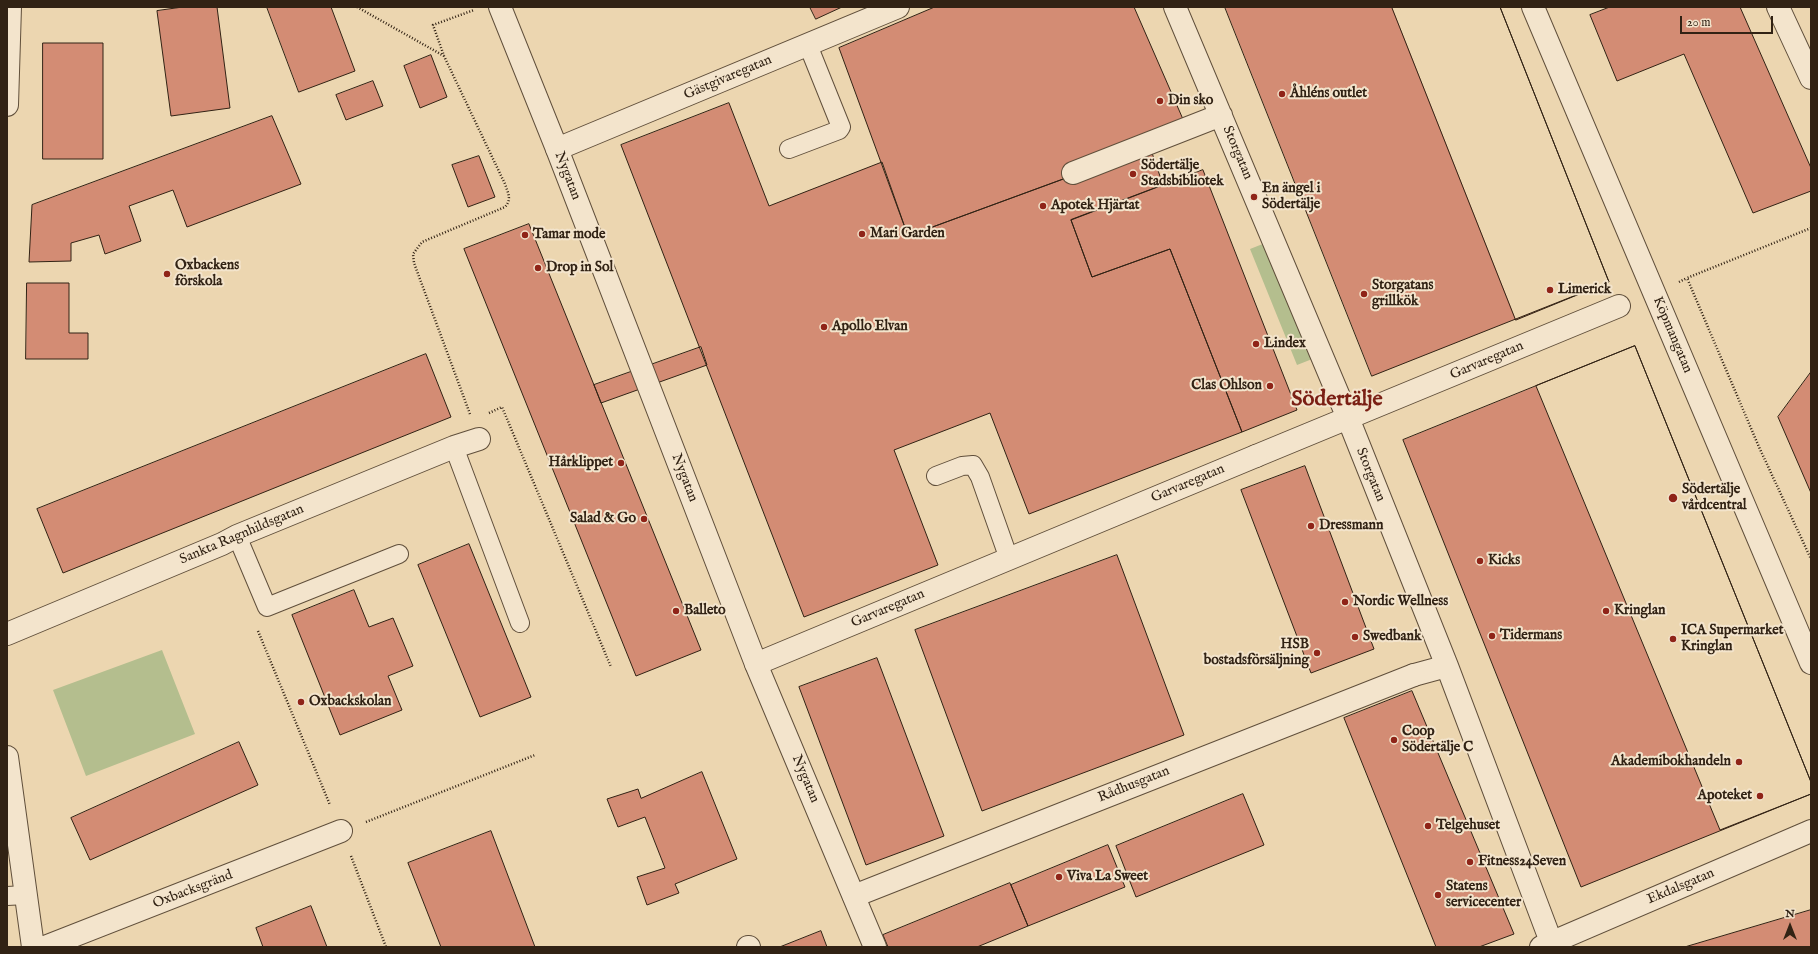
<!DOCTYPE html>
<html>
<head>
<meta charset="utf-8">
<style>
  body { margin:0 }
  #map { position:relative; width:1818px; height:954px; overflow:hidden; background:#ecd6b0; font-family:"IM FELL English",serif }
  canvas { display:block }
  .frame { position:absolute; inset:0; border:8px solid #312214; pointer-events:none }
  .north { position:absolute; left:1770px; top:906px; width:40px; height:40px; -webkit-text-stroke:3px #f3e4cc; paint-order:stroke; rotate:0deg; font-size:11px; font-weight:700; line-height:16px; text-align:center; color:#312214 }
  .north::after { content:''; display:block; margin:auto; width:14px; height:18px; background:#312214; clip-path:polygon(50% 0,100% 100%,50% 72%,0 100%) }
  .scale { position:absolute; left:1680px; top:16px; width:93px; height:18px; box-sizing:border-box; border:2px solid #312214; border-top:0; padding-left:5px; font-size:12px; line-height:14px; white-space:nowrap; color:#312214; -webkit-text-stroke:3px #f3e4cc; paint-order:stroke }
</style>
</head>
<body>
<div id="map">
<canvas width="1818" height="954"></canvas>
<div class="frame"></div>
<div class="north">N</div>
<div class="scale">20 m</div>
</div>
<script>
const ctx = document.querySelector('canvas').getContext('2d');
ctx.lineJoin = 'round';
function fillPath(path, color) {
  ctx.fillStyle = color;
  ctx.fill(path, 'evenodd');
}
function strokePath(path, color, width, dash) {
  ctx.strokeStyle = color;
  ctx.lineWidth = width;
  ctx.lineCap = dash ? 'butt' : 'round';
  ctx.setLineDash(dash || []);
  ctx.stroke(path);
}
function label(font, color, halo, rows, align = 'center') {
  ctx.font = font + ' "IM FELL English",serif';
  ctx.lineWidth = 4;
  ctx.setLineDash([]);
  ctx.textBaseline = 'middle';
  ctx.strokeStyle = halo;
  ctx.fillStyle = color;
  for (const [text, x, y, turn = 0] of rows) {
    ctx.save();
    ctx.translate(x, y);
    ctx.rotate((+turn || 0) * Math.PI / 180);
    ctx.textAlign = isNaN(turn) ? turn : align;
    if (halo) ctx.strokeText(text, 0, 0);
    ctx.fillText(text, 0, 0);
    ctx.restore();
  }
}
fillPath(new Path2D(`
  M1283,236L1330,352L1297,365L1250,249Z
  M162,650L195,734L86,776L53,690Z`), '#b4be8e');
const building = new Path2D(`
  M183,7H217L230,108L171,116L157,11Z
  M267,7H331L355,71L299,92Z
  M810,7H842L816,19Z
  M935,7H1134L1189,133L908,236L839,48Z
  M1225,7H1500L1609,282L1372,376Z
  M1392,7H1500L1609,282L1516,320Z
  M1610,7H1740L1811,168V191L1753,213L1684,54L1617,81L1590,15Z
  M43,43H103V159H43Z
  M431,55L447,97L420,108L404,66Z
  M373,81L383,106L346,120L336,95Z
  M729,103L769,206L882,162L908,236L1150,147L1163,185L1071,220L1092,277L1170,249L1242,432L1029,514L990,413L894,450L938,565L804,617L621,145Z
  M272,116L301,184L187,227L173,190L129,206L141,241L105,254L99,235L71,243V261L29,262L32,205Z
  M479,156L495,197L468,207L452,165Z
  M1203,170L1297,410L1242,432L1170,249L1092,277L1071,220Z
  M529,224L701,650L636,676L464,249Z
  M27,283H69V333H88V359H26Z
  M1635,346L1811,782V794L1581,887L1403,440Z
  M1635,346L1811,782V794L1720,830L1536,386Z
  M701,347L707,365L601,403L594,385Z
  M426,354L451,417L63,573L37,509Z
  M1811,372V493L1778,417Z
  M1305,466L1374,649L1311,673L1241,490Z
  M469,544L531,697L480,717L418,565Z
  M1117,555L1184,735L982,811L915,630Z
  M354,590L369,627L393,618L413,666L388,676L402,710L340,735L292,615Z
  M877,658L944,836L866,865L799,687Z
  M1412,691L1514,934L1479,947H1436L1344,718Z
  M239,742L258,785L90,860L71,818Z
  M702,772L737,859L675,884L679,893L647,905L637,877L665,868L645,817L618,827L607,799L638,789L641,798Z
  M1243,794L1264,845L1136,897L1116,846Z
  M491,831L535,947H441L408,863Z
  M1108,845L1125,887L1028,926L1011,885Z
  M1010,883L1028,926L977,947H888L883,935Z
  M311,906L327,947H263L256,928Z
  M1811,910V947H1685Z
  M821,931L827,947H780Z`);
fillPath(building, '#d38c74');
strokePath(building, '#312214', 1);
const service = new Path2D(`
  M789,149L839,130L841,127L808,45
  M454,447L520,623
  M936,476L962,466L973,465L980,477L1009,559
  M237,536L267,607L399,554
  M7,896L26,895`);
const pedestrian = new Path2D(`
  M1175,7L1348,418L1447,666L1553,947
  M1073,173L1221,115
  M1256,456L1619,306
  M1414,675L1447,666`);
const minor = new Path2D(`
  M1533,7L1811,663
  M1778,7L1811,78
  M7,105L10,7
  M557,149L898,7
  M7,634L222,544L237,536L454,447L479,439
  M756,664L1256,456
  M7,757L33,947
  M854,896L1414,675
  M45,947L341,831
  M748,947H749
  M1541,947L1811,831`);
const tertiary = new Path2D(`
  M500,7L557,149L756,664L875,947`);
strokePath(service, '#604f3b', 20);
strokePath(pedestrian, '#604f3b', 24);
strokePath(minor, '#604f3b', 24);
strokePath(tertiary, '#604f3b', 24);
strokePath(new Path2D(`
  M357,7L444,56
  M1811,228L1687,278L1759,447L1811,559
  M1679,282L1687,278
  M489,413L502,407L611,667
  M470,414L414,263L413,254L422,242L505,207C512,199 508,193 505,184L444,56L433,25L474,10
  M258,631L330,805
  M366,822L535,755
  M351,856L386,947`), '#312214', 2.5, [1, 2]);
strokePath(service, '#f3e4cc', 18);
strokePath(pedestrian, '#f3e4cc', 22);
strokePath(minor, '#f3e4cc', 22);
strokePath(tertiary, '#f3e4cc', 22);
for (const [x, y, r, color] of [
  [1282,94,4,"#8f2418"],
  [1160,101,4,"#8f2418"],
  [1133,174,4,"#8f2418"],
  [1254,197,4,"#8f2418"],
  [1043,206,4,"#8f2418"],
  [862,234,4,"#8f2418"],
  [525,235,4,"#8f2418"],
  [538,268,4,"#8f2418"],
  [167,274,4,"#8f2418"],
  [1550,290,4,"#8f2418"],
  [1364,294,4,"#8f2418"],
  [824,327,4,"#8f2418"],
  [1256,344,4,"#8f2418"],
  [1270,386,4,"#8f2418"],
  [621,463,4,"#8f2418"],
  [1673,498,5,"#8f2418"],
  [644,519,4,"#8f2418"],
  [1311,526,4,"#8f2418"],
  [1480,561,4,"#8f2418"],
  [1345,602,4,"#8f2418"],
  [676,611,4,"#8f2418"],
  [1606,611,4,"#8f2418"],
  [1492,636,4,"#8f2418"],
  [1355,637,4,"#8f2418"],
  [1673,639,4,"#8f2418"],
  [1317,653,4,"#8f2418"],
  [301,702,4,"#8f2418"],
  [1394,740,4,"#8f2418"],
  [1739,762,4,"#8f2418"],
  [1760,796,4,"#8f2418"],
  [1428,826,4,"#8f2418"],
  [1470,862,4,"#8f2418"],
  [1059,877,4,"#8f2418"],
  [1438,895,4,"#8f2418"]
]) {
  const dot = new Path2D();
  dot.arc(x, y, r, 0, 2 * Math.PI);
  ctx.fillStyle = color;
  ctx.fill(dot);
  strokePath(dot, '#f3e4cc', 1.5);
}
label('14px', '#312214', '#f3e4cc', [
  ["Gästgivaregatan",728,78,-23],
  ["Storgatan",1237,153,67],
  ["Nygatan",567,176,69],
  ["Köpmangatan",1672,335,67],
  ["Garvaregatan",1487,361,-23],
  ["Storgatan",1370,475,68],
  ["Nygatan",684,478,69],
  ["Garvaregatan",1188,484,-23],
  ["Sankta Ragnhildsgatan",242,535,-23],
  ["Garvaregatan",888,609,-23],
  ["Nygatan",805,779,67],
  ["Rådhusgatan",1134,785,-22],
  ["Ekdalsgatan",1681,887,-23],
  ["Oxbacksgränd",193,890,-21]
]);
label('bold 14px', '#312214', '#f3e4cc', [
  ["Åhléns outlet",1290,94],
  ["Din sko",1168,101],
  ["Södertälje",1141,166],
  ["Stadsbibliotek",1141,182],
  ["En ängel i",1262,189],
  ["Södertälje",1262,205],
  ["Apotek Hjärtat",1051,206],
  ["Mari Garden",870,234],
  ["Tamar mode",533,235],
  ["Oxbackens",175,266],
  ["förskola",175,282],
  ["Drop in Sol",546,268],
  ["Storgatans",1372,286],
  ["grillkök",1372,302],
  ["Limerick",1558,290],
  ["Apollo Elvan",832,327],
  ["Lindex",1264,344],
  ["Clas Ohlson",1262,386,"right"],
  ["Hårklippet",613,463,"right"],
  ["Södertälje",1682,490],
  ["vårdcentral",1682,506],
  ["Salad & Go",636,519,"right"],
  ["Dressmann",1319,526],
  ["Kicks",1488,561],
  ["Nordic Wellness",1353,602],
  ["Balleto",684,611],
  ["Kringlan",1614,611],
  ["ICA Supermarket",1681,631],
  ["Kringlan",1681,647],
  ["Tidermans",1500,636],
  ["Swedbank",1363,637],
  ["HSB",1309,645,"right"],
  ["bostadsförsäljning",1309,661,"right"],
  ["Oxbackskolan",309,702],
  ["Coop",1402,732],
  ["Södertälje C",1402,748],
  ["Akademibokhandeln",1731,762,"right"],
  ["Apoteket",1752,796,"right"],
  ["Telgehuset",1436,826],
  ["Fitness24Seven",1478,862],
  ["Viva La Sweet",1067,877],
  ["Statens",1446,887],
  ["servicecenter",1446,903]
], 'left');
label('bold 22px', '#7a1f14', '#f3e4cc', [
  ["Södertälje",1337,400]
]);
</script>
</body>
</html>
